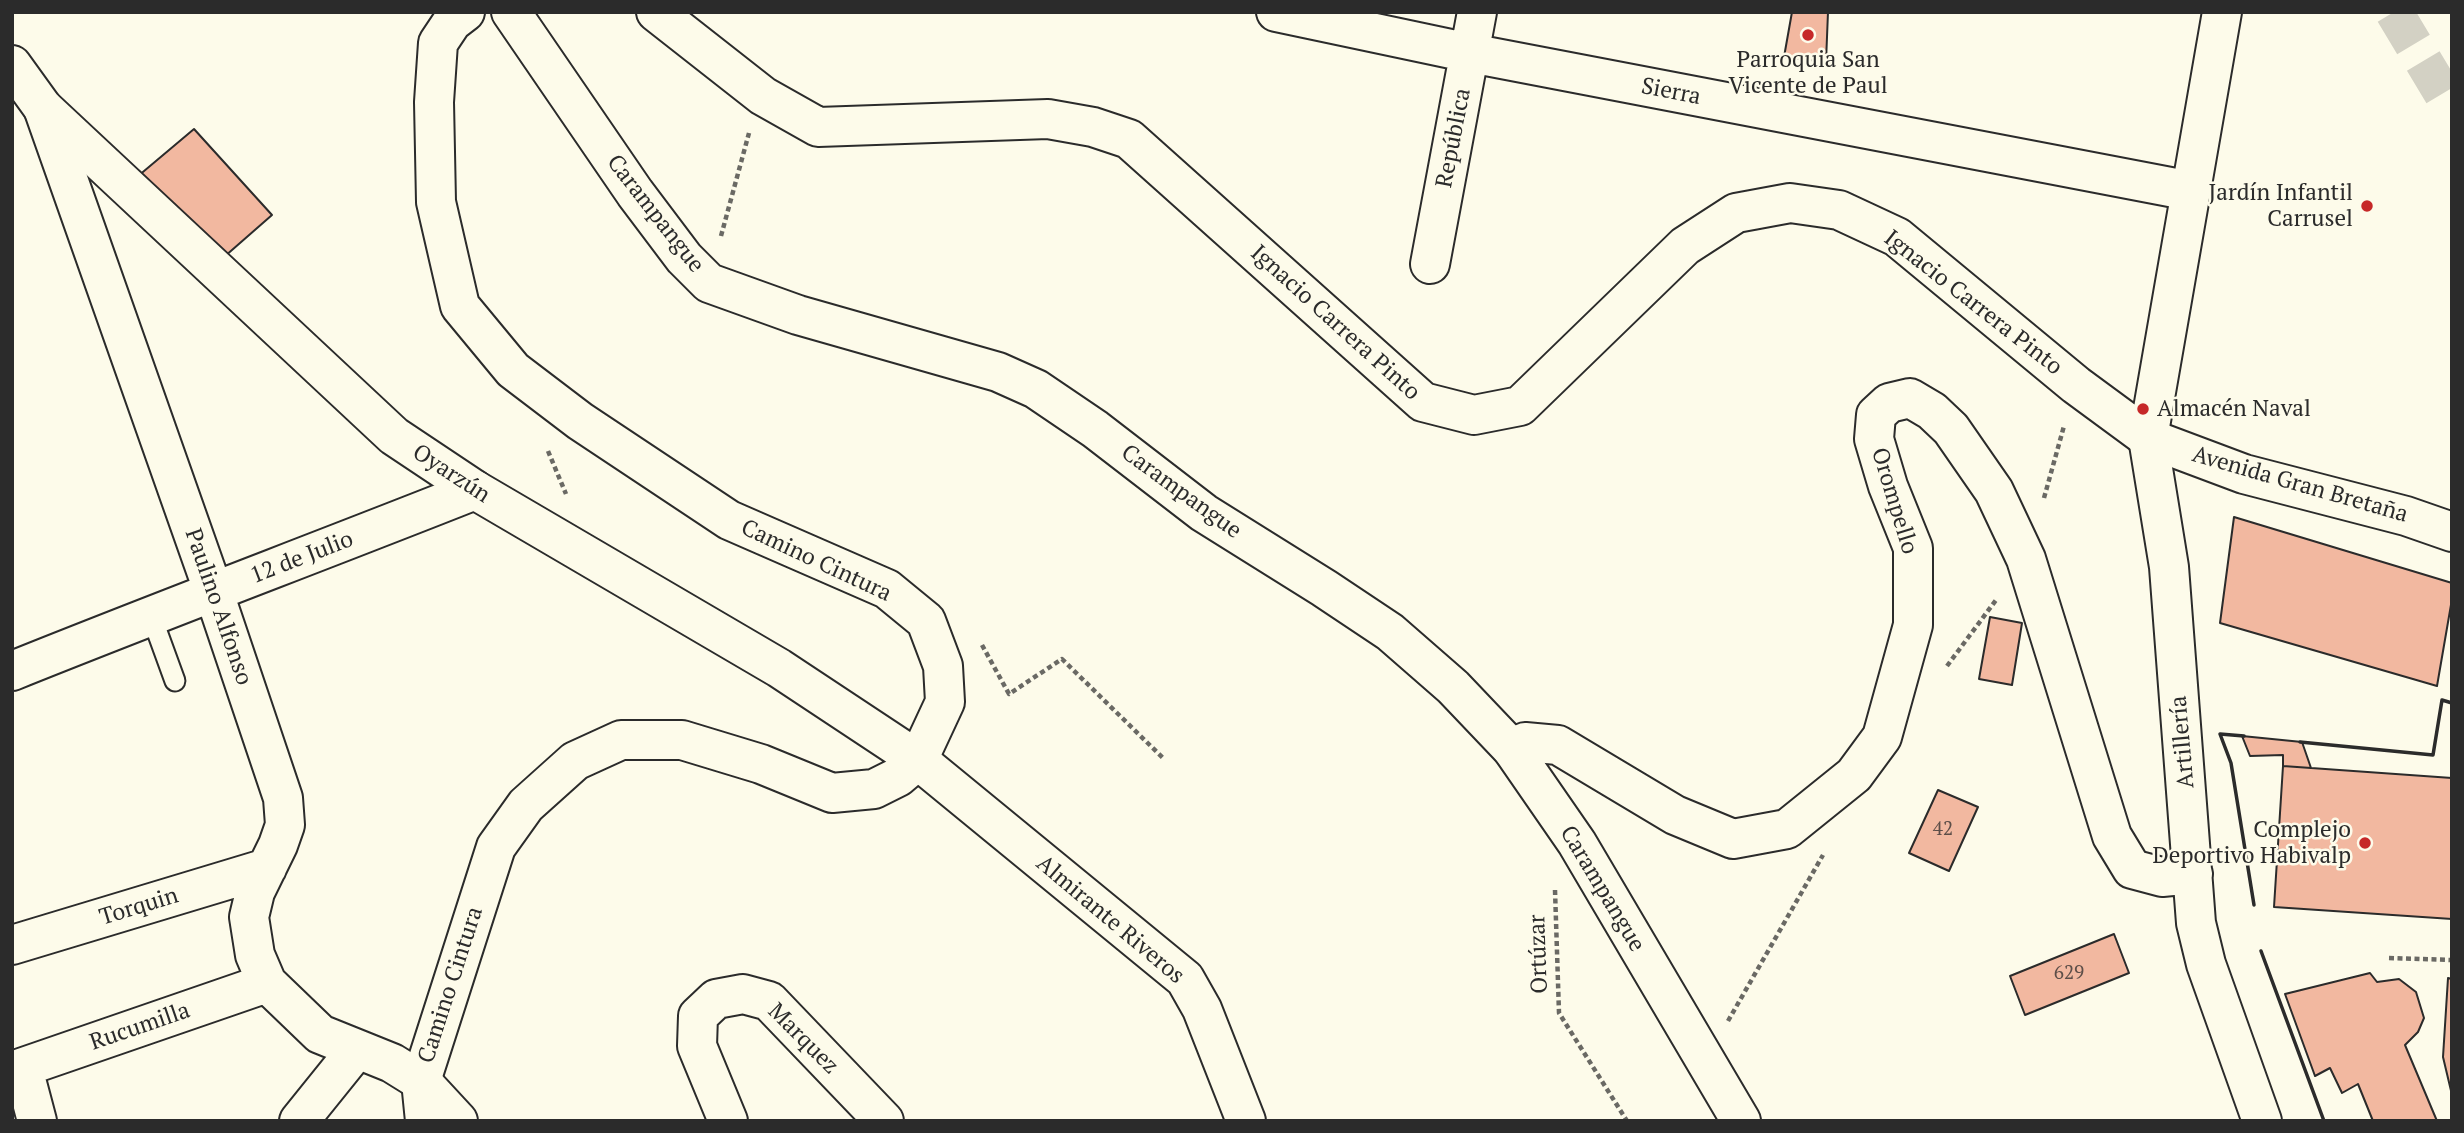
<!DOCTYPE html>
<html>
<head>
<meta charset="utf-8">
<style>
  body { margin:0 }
  #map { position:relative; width:2464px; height:1133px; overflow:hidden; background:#fdfbea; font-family:"PT Serif",serif }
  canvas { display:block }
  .frame { position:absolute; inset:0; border:14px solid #2b2b2b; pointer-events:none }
</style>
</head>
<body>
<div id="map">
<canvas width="2464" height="1133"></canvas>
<div class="frame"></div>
</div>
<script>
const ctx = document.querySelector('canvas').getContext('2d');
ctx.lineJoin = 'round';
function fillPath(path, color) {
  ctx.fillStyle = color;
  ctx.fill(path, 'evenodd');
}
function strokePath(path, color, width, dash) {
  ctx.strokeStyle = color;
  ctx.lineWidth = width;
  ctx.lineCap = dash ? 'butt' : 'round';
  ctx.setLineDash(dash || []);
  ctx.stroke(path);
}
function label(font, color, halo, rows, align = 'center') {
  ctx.font = font + ' "PT Serif",serif';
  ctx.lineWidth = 5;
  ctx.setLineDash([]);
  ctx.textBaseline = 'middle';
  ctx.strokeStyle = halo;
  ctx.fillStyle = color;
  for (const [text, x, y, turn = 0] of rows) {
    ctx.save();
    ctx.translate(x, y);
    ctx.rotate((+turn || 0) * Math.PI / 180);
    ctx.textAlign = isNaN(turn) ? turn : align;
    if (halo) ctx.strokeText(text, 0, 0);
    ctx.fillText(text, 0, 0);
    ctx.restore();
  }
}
const building = new Path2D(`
  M1792,12H1828L1826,62L1784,57Z
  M194,129L272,215L216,264L131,182Z
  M2234,517L2452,583V599L2437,686L2220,623Z
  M1990,617L2022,623L2012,685L1979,679Z
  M2242,736L2302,742L2311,768L2283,766V755L2250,756Z
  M2283,766L2452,778V919L2274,907Z
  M1938,790L1978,807L1949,871L1909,853Z
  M2114,934L2129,973L2025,1015L2010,976Z
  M2370,973L2377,982L2399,979L2416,992L2424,1018L2418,1032L2405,1045L2437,1121H2373L2358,1084L2342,1093L2330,1068L2315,1076L2285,994Z
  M2448,978L2452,979V1095L2443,1057Z`);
fillPath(building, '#f2b8a0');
strokePath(building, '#2b2b2b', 2);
strokePath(new Path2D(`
  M2394,12L2452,109`), '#d3d1c4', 38, [38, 19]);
const lane = new Path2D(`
  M151,615L175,681`);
const street = new Path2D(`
  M1276,12L1470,53L2191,191
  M43,108L214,593L283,798L285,825L278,845L255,892L249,917L255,955L267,983L320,1034L392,1063L421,1081L458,1121
  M1430,264L1477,12
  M2148,438L2244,474L2406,516L2452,532
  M12,671C166,609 321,551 475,490
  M918,760L1185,979L1202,1009L1246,1121
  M12,945L267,868
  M23,1068L37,1121
  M12,1071L267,983
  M299,1121L357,1049
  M728,1121L697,1046L698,1016L716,999L743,994L769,1001L884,1121`);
const secondary = new Path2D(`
  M12,65L43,108L394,436L475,490L779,668L918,760
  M2148,438L2169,567L2196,923L2206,964L2262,1121
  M1512,749L1525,742L1558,745L1675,815L1733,839L1787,829L1854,775L1882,737L1913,625V548L1888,486L1874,439L1876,415L1889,403L1910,398L1932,411L1951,429L1994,491L2026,559L2112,836L2132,869L2162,877L2193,874
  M425,1121L421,1081L496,847L526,805L575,761L621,740H682L761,764L832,793L874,789L898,777L918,760L945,702L943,666L926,621L887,589L729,520L580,421L513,370L460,306L436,202L434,102L438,43L452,22L465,12`);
const primary = new Path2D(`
  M511,12L635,193L684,258L709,283L798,315L998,372L1036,389L1095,429L1204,513L1324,588L1390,632L1453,687L1512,749L1577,843L1741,1121
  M656,12L763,96L818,127L1048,119L1093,127L1129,139L1423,402L1474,415L1520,406L1685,246L1736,213L1790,203L1839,210L1897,237L2076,385L2148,438L2222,12`);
strokePath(lane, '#2b2b2b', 23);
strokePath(street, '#2b2b2b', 42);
strokePath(secondary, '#2b2b2b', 42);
strokePath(primary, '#2b2b2b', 42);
strokePath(new Path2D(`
  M721,236L749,133
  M548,451L566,494
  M2044,498L2064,426
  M982,645L1009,694L1062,659L1164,759
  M1947,666L1996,600
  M1555,890L1559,1013L1627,1121
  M2389,958L2452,960
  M1728,1021L1823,855`), '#6a6964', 4.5, [5, 3.5]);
strokePath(lane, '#fdfbea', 19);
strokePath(street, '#fdfbea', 38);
strokePath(secondary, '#fdfbea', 38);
strokePath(primary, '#fdfbea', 38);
strokePath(new Path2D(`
  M2244,736L2220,734L2231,763L2254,905
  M2300,742L2433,755L2442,700L2452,703
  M2261,951L2324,1121`), '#2b2b2b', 3.5);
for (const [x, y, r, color] of [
  [1808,35,7,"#c62828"],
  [2367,206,7,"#c62828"],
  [2143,409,7,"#c62828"],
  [2365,843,7,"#c62828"]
]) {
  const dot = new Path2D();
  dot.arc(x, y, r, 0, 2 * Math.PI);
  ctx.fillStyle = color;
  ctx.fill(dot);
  strokePath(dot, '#fdfbea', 2.5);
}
label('19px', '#5d4e48', null, [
  ["42",1943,830],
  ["629",2069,974]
]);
label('23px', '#2b2b2b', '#fdfbea', [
  ["Parroquia San",1808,60,"center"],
  ["Vicente de Paul",1808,86,"center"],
  ["Jardín Infantil",2353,193],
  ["Carrusel",2353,219],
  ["Almacén Naval",2157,409,"left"],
  ["Complejo",2351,830],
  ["Deportivo Habivalp",2351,856]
], 'right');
label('23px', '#2b2b2b', '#fdfbea', [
  ["Sierra",1671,92,11],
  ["República",1454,138,-79],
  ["Carampangue",655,214,52],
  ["Ignacio Carrera Pinto",1973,303,38],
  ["Ignacio Carrera Pinto",1335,323,42],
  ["Oyarzún",451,474,33],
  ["Avenida Gran Bretaña",2300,485,16],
  ["Carampangue",1181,492,36],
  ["Orompello",1894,501,73],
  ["12 de Julio",302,558,-21],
  ["Camino Cintura",816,561,25],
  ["Paulino Alfonso",218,607,71],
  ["Artillería",2183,742,-95],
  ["Carampangue",1602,889,59],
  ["Torquin",139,907,-17],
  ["Almirante Riveros",1110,920,40],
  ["Ortúzar",1539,954,-92],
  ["Camino Cintura",451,985,-72],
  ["Rucumilla",140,1027,-19],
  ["Marquez",803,1039,45]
]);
</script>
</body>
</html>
